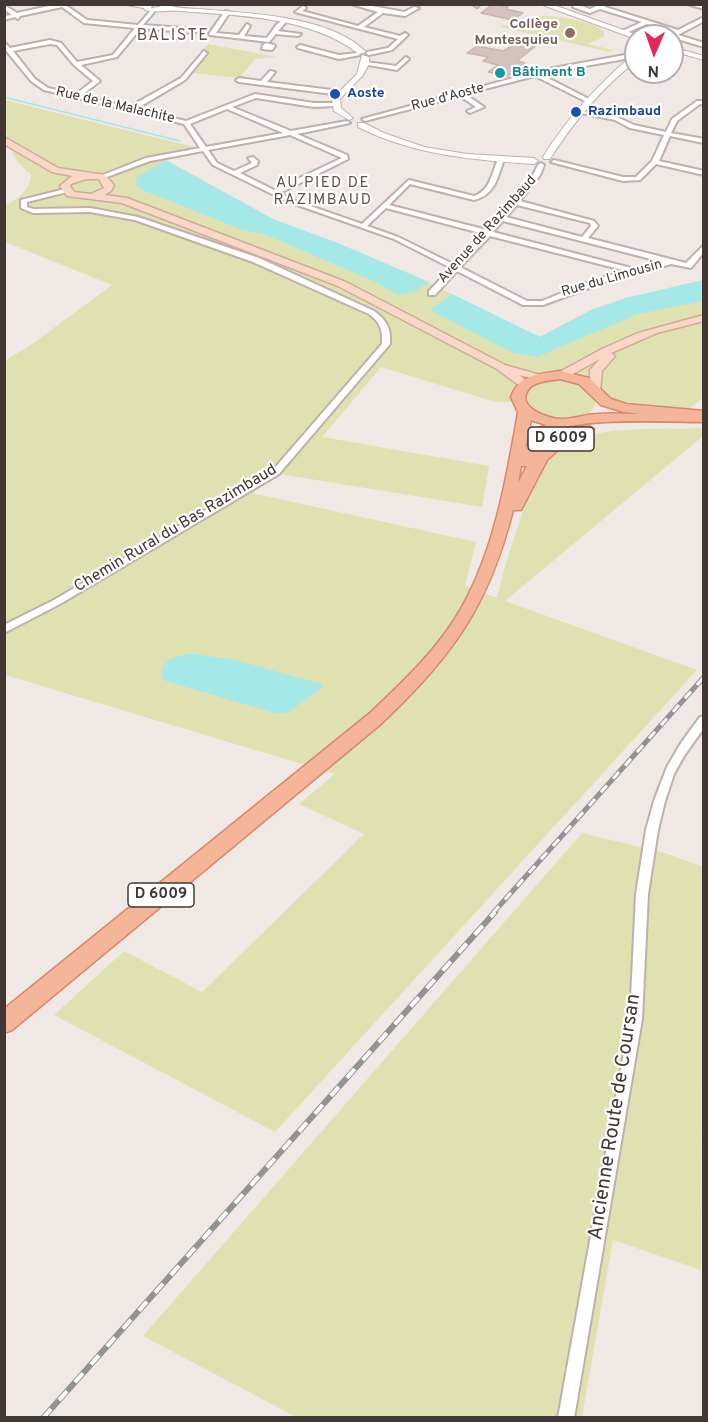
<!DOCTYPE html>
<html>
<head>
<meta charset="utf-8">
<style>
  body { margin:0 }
  #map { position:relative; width:708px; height:1422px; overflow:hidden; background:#f0e8e4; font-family:Overpass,sans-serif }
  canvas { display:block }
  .frame { position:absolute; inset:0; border:6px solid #423735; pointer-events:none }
  .north { position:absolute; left:624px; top:24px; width:60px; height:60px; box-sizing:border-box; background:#fff; border:2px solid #b3afae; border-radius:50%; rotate:182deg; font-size:16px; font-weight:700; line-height:24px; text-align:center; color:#423735 }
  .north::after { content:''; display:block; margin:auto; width:21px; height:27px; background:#e52759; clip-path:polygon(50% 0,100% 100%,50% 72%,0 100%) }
</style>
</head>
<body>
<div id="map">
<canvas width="708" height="1422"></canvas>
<div class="frame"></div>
<div class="north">N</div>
</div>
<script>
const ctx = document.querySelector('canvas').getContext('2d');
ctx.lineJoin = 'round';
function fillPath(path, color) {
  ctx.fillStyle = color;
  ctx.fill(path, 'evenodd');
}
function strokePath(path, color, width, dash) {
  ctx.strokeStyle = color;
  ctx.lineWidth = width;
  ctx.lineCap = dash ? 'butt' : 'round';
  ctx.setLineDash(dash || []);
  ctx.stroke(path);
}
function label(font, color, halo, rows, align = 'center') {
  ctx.font = font + ' Overpass,sans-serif';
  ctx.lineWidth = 4.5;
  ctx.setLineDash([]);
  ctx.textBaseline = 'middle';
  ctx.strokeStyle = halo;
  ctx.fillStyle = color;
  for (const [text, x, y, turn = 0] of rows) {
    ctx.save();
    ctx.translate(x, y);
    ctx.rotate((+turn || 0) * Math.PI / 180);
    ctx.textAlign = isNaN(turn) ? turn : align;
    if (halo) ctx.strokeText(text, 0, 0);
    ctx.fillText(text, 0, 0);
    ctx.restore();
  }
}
fillPath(new Path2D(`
  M537,16C556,15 588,20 604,31V37L587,44L613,50L610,52L501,27L504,25L523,29L522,22Z
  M208,44L277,57L255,59L239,78L192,73L204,56L210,54L202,52Z
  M5,100L194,147L166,160L275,220L417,277L539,337L591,310L626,298L703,280V398L688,409L626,402H596C590,424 551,424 534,412C531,410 528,405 525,402H495L381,367L322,437L489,466L482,507L274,473L247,492L476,542L465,586L497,598C504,569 532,471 552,453C585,423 661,430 703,428V436L505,601L697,670L275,1132L54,1015L124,951L202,992L364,834L299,804L335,774L5,675L4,361L28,347L112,285L5,242V205C18,200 30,190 31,174C5,157 5,129 5,100Z
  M582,833L665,853L703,867L701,1270L613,1240L582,1417H296L143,1336Z`), '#dfe1b0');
fillPath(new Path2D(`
  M165,160L275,220L338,243L429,282L414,292L399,295L373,281L264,234L243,230L138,188L135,179Z
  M703,280V301L638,314L537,357L513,353L430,310L452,294L540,337L591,310L626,298Z
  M194,654L235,660L318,683L323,685L322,688L288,712L278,714L163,680C157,660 178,654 194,654Z`), '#a5e8e8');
strokePath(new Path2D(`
  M4,97L180,141`), '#a5e8e8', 1.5);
const building = new Path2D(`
  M493,4L508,7L506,9L523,13L513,20L481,13Z
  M529,37L543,40L517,61L525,63L508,76L488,72L498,65L483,61L488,57L467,53L477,46L503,51Z`);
fillPath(building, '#d4c2be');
strokePath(building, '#cbb4af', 1.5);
const minor = new Path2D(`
  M58,4H69L67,6L87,20L138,25L152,9L155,11L143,25L194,29L197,31L194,33L141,28L117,57L81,65L100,81L81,96L129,107L181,78L204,51L207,53L185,80L136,109L186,121L255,94L314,103H337L338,104L335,106L314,107L256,98L232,107L291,131L347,121L350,123L297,134L347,155L348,159L280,193L293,200L362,224L409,180L474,196C490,191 492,173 498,159L501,157L504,159C498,177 495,195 474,200L410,184L389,205L487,230L524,188L533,175L538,165L541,163L544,165L540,175L520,201L594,221L598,226L588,238L686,263L704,245V252L691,268L671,264L605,282L543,305H523L457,271L435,295H429V291L451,268L394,239L289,202L272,194L213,165L203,151L150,161L104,178H100V176L146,158L200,148L184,124L44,90L31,81L4,48V42L10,48L50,40L61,43L77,62L113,55L135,28L84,23L62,7L20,16L18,19L15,17L4,20V16L12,15L4,9V5L17,13ZM50,44L57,45L74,65L93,81L76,94L48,88L35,79L13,51ZM227,109L283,133L206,147L190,124ZM290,135L342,158L274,190L240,173L257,165L258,161L253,157L248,158L252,163L234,171L217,163L208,150ZM517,205L590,223L591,226L582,237L506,217ZM386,208L484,234L455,265L398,237L367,226ZM503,221L663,262L635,269L493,232ZM490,236L627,271L599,278L542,301H527L460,267Z
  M351,4H362L404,12L414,7L419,8L405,16L383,13L364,27L400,36L405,33L408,35L392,50L369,55L366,53L367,52L388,48L398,39L295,12L303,6L306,8L302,11L358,26L378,12Z
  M480,4L477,7L474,5L475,4Z
  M575,4L590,9L601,4H606L605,7L678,30L704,17V21L678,35L704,43V47L668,36L673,33L647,24L626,33H622V31L642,22L600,9L590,13L573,7V5Z
  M687,4L704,5V9Z
  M225,11L230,12L216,33L239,35L247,24L250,26L244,36L267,38L277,24L284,19L287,21L278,31L301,34L298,36L276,34L269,42L210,35L209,34Z
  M266,43L274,45L275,46L272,50L262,49L263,45Z
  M300,45L339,55L357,53L360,55L339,59L298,48L297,47Z
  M636,53V57L540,74L589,99L590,100L587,102L535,76L465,94L484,107L470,113L467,111L476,107L460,96L365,121L362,119L543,70Z
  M406,57L409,59L408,60L397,70L363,64L366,62L396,66Z
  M270,71L275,72L267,82L340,91L343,93L340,95L239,82L236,80L239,78L261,81Z
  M697,101H704V105L700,104L677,121L671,133L704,139V143L670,136L659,161L704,171V175L656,164L640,180L623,181L551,162L554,160L623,177H636L652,161L664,135L630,128L615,120L576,112V110L617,117L634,125L666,132L672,119Z
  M65,189L68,191L67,192L27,202V207L34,209L90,208L138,217L259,258L374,311C387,320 391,329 390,344L279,474L60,604L4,633V625L54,600L273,470L382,344C383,330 380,322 369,314L253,262L135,220L90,212L33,213L21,208V200Z
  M704,716V728L684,756L674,774L665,801L658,830L648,894L642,1019L574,1418H558L630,1019L636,894L646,830L654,801L667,767L681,743L700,717Z`);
const tertiary = new Path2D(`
  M120,4H153L151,8L160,7L159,4H166C177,10 198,8 211,10C258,14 331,17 366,52L359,54C310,16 240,16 181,11C168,10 157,13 145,10L144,8Z
  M540,4H551L640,36L633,38Z
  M672,47L704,56V60L672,51Z
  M362,55L369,57V64L363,75L340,99L341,108L353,118L349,120L334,111L332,99L357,74Z
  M633,55H636V61C601,89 574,121 550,159H544L543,157C568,117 597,85 633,55Z
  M358,123H364L384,133L424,147L467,154L534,158L538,161L534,164C473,160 414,155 358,127Z`);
const secondary = new Path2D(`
  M4,137L58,168L105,175L114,185L111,191L104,195L127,198L346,282L505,365L547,377L541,380L519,375L530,384L524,387L520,386L497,369L338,286L122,203L67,196L60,186L72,176L52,172L4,144ZM86,179H99L104,188L91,194L74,192L70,186L71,184Z
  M704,315V321L657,333L611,353L615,356L602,371L600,391H592L590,389V370L600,359L571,375L556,377L554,375L602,349L638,333Z`);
const primary = new Path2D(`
  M560,371L589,378L611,399L626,404L704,411V422C673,422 568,416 548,435C544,439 541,447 538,451L555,436L587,425L594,429L566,443L547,460L521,510H513C489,605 453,656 382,723L12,1030L4,1033V1009L370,713C404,681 439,648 462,607C494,550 506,481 517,418L518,412L511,397C519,374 539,374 560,371ZM560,379L579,384L601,405L624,412L640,414C626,414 612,413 598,414C586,414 574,419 561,419C549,419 518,408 527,392C532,381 549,381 560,379ZM531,420L546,425L537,429L525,449ZM521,466H527L518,483Z`);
strokePath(minor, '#beb0ab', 4);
strokePath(tertiary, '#beb0ab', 2);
strokePath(secondary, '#cfab9a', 3);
strokePath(primary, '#d78a6b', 3);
fillPath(minor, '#fff');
fillPath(tertiary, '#fff');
fillPath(secondary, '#f9d7c6');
fillPath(primary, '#f4b599');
const railFar1 = new Path2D(`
  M493,913L704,677`);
const rail = new Path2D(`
  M43,1418L495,912`);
strokePath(railFar1, '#939393', 5);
strokePath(rail, '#939393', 6);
strokePath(railFar1, '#fff', 3, [9]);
strokePath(rail, '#fff', 4, [12]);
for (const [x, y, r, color] of [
  [570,33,6,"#8d6e63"],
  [500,73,6,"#0f9aa8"],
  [335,94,6,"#1a4fb4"],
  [576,112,6,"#1a4fb4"]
]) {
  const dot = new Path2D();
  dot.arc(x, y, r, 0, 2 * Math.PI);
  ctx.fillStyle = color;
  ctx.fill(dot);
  strokePath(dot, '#fff', 2);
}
label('bold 14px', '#785e54', '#fff', [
  ["Collège",558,25],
  ["Montesquieu",558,41]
], 'right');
label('bold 14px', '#0d838f', '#fff', [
  ["Bâtiment B",512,73]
], 'left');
label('bold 14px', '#164399', '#fff', [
  ["Aoste",347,94],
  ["Razimbaud",588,112]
], 'left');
label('14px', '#423735', '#fff', [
  ["Rue d'Aoste",448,98,-15],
  ["Rue de la Malachite",115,106,13],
  ["Avenue de Razimbaud",488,230,-48],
  ["Rue du Limousin",612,279,-16]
]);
ctx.letterSpacing = '1.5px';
label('15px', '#63514d', '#fff', [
  ["AU PIED DE",323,184],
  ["RAZIMBAUD",323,201]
]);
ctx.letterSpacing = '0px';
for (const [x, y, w] of [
  [561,439,66],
  [161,895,66]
]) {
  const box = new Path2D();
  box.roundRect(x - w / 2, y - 12, w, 24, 4.5);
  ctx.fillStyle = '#fff';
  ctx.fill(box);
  strokePath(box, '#423735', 1.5);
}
label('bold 15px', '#423735', null, [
  ["D 6009",561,439],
  ["D 6009",161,895]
]);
ctx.letterSpacing = '1.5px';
label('16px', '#63514d', '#fff', [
  ["BALISTE",173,37]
]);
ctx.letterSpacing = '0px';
label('16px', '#423735', '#fff', [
  ["Chemin Rural du Bas Razimbaud",176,529,-31]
]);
label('20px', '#423735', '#fff', [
  ["Ancienne Route de Coursan",616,1117,-81]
]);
</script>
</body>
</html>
